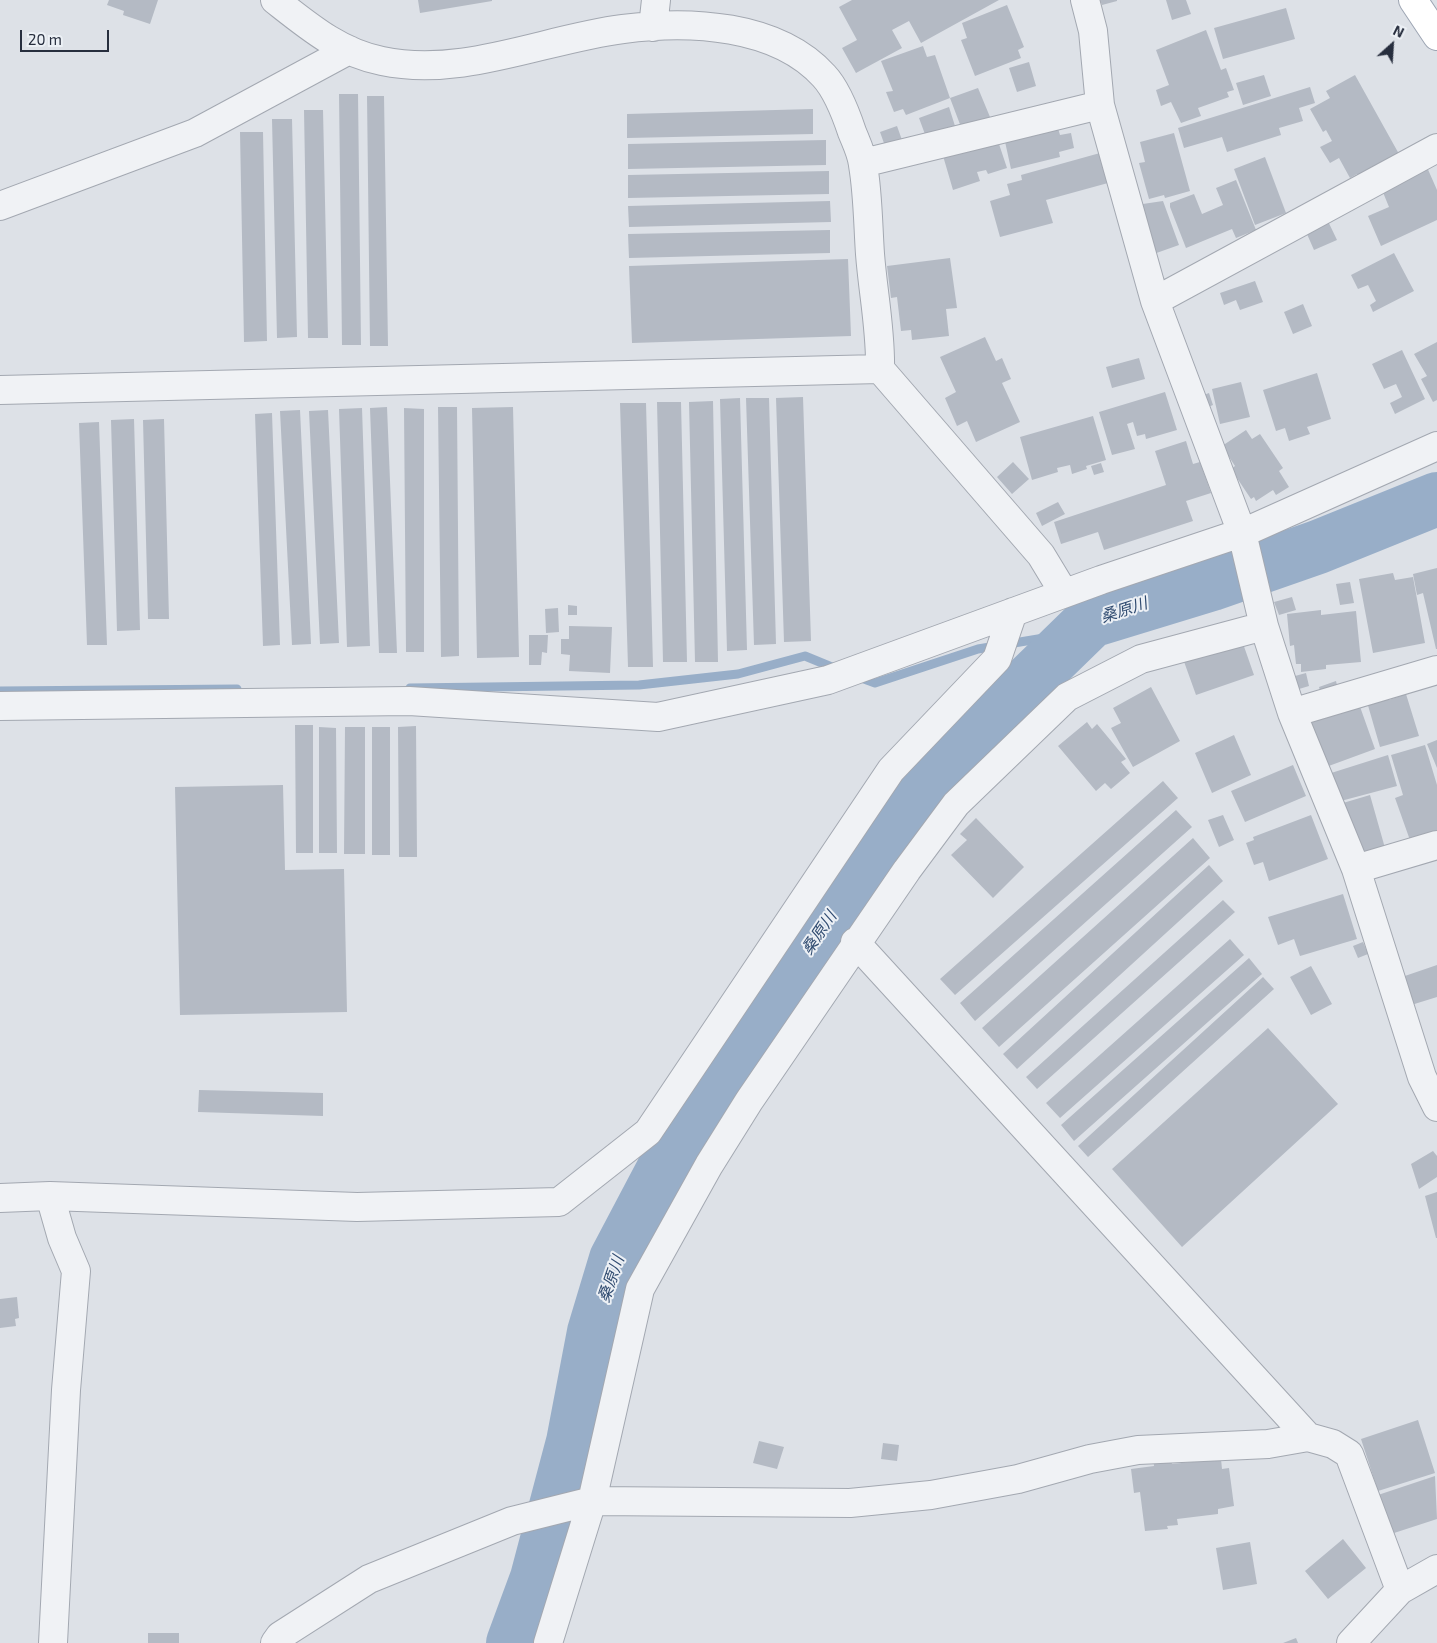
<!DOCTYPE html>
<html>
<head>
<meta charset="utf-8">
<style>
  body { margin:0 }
  #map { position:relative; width:1437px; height:1643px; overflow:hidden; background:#dde1e7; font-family:"Exo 2",sans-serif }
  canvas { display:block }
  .north { position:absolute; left:1367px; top:20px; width:50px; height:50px; -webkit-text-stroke:4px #ecf0f5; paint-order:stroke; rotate:26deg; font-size:14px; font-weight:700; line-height:20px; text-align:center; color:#272e3e }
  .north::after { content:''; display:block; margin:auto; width:18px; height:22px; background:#272e3e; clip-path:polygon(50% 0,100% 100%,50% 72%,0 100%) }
  .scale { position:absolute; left:20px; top:30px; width:89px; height:22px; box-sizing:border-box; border:2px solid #272e3e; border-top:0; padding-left:6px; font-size:15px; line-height:18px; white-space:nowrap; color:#272e3e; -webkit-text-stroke:4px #ecf0f5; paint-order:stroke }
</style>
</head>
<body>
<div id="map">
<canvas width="1437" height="1643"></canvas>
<div class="north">N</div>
<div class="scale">20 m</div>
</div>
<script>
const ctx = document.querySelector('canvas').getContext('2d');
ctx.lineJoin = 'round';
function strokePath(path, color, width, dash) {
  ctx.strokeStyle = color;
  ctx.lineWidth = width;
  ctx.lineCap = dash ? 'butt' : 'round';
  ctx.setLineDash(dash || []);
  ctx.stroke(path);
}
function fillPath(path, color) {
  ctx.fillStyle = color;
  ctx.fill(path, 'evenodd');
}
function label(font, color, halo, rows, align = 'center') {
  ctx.font = font + ' "Exo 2","Noto Sans JP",sans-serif';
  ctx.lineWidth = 4;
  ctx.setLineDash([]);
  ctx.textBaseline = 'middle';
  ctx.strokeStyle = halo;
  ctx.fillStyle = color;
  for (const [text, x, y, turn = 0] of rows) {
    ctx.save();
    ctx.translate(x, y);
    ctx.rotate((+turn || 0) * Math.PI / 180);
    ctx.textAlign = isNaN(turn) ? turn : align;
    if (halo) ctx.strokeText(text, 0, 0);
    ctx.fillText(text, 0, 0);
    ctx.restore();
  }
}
strokePath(new Path2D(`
  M856,676L875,683L978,649L1044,638L1091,621
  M410,688L639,685L738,674L805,656L839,670
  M0,691L237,689`), '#98aec8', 9);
strokePath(new Path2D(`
  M513,1643L537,1578L573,1442L594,1332L616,1259L683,1132L901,812L977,732L1091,621L1212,584L1318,547L1437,499`), '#98aec8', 54);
fillPath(new Path2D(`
  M109,0H158L150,24L123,15L124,11L107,5Z
  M418,0H492V1L420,13Z
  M852,0H999L921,43L909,21L892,30L902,48L856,73L842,48L857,40L839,7Z
  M1100,0H1117V1L1102,5Z
  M1166,0H1186L1191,14L1172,20Z
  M1007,5L1024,47L1018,50L1021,58L975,76L961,40L967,38L962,23Z
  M1286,8L1295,39L1223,59L1214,28Z
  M1206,30L1221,70L1226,68L1234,90L1227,92L1229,97L1198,108L1201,116L1181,123L1171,102L1161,106L1156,90L1169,85L1156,50Z
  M923,46L927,57L935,55L950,98L906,115L903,109L894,112L886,92L893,91L881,61Z
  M1029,62L1036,86L1017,92L1009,68Z
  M1264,75L1271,96L1243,105L1236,83Z
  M1355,75L1399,154L1358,177L1357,174L1350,178L1339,158L1330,163L1320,147L1332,141L1326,130L1323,132L1310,109L1330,98L1326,91Z
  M1310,87L1315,103L1299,108L1303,121L1279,128L1281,135L1227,152L1222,137L1184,148L1178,128Z
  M978,88L990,117L961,127L950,98Z
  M339,94H358L361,345H342Z
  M367,96H384L388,346H370Z
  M949,107L955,126L926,137L919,118Z
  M813,109V134L627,138V114Z
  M304,110H323L328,338H308Z
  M272,119H292L297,337L277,338Z
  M1057,125L1060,135L1071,133L1074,148L1059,152L1060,157L1011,169L1004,137Z
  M897,126L902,140L885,146L880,132Z
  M240,132H263L267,341L244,342Z
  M1174,133L1190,191L1165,198L1164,195L1149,199L1139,163L1145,162L1140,142Z
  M997,138L1007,168L988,174L986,170L977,172L980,181L953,190L941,149Z
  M826,140V165L628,169V144Z
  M1100,153L1108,183L1046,200L1053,223L1000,237L990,201L1010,195L1007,184L1022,180L1021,175Z
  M1265,157L1286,213L1255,225L1234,169Z
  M1426,165L1437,190V220L1381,246L1368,216L1389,207L1380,185Z
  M829,171V194L628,198V175Z
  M1236,180L1256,230L1236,238L1232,229L1186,248L1170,207V203L1194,194L1202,214L1223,205L1216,188Z
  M830,201L831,222L629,227L628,206Z
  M1163,201L1179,245L1148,256L1136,205Z
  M1325,215L1337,240L1314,250L1303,225Z
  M830,230V253L629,258L628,234Z
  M1394,253L1414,291L1373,312L1370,305L1376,301L1368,285L1358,289L1351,275Z
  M950,258L957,308L946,309L949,336L912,340L911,330L901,331L897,297L891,298L887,266Z
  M848,259L851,336L632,343L629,266Z
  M1255,281L1263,302L1240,310L1236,300L1224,305L1220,293Z
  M1303,304L1312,326L1293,334L1284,312Z
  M985,337L996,361L1002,358L1011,379L1002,383L1020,422L976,442L967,421L957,426L945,398L956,392L940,357Z
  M1437,342V400L1433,402L1421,379L1427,376L1414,354Z
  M1402,350L1425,399L1395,414L1390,403L1402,397L1396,384L1384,389L1372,364Z
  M1139,358L1145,379L1112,388L1106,367Z
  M1317,373L1331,419L1307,427L1310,434L1289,441L1285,428L1276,431L1263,390Z
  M1241,382L1250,417L1220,424L1212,389Z
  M1165,392L1177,430L1146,439L1145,434L1137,436L1133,422L1127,424L1135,449L1112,455L1099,412Z
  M1209,393L1213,405L1201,410L1196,398Z
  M803,397L811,641L784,642L776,398Z
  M740,398L747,650L727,651L720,399Z
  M746,398H769L776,644L754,645Z
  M713,401L718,662H695L689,402Z
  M657,402H681L687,662H663Z
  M620,403H646L653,667H628Z
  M387,407L397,653H379L370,408Z
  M438,407H457L459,656L441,657Z
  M513,407L519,657L477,658L472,408Z
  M362,408L370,646L347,647L339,409Z
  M404,408L424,409V652H406Z
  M300,410L311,644L292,645L280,411Z
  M328,410L339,643L320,644L309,411Z
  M272,413L280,645L263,646L255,414Z
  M1093,416L1106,460L1086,466L1087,469L1072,474L1070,465L1057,468L1058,472L1032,480L1020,437Z
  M134,419L140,630L117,631L111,420Z
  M164,419L169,619H148L143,420Z
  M99,422L107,645H87L79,423Z
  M1246,430L1252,439L1260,434L1283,468L1279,471L1289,487L1276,495L1273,490L1256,501L1254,497L1251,499L1231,469L1235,466L1222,446Z
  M1186,441L1193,464L1200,462L1211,493L1186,501L1193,521L1104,550L1098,532L1061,544L1054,522L1166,485L1155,451Z
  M1013,462L1029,479L1012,494L997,477Z
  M1101,463L1104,472L1094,475L1091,466Z
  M1058,502L1065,514L1042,526L1036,513Z
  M1437,568V649H1436L1423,593L1417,595L1413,574Z
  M1393,573L1395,580L1413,577L1425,643L1373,653L1359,579Z
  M1350,582L1354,603L1340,605L1336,584Z
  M1292,597L1296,610L1279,615L1274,602Z
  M568,605L577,606V615H568Z
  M558,608L559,632L546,633L545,609Z
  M1321,610V615L1356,611L1361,662L1326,665V669L1301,672V664H1296L1294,645L1290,646L1287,614Z
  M569,626L612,627L610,673L569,671L570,655L561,654V639H569Z
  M529,635H548L547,653L542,652L541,665H529Z
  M1240,635L1254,675L1196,695L1182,656Z
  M1306,673L1309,686L1299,689L1295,676Z
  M1336,681L1338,689L1321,694L1319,687Z
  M1151,687L1180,741L1133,767L1111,728L1121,723L1113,708Z
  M1406,694L1419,736L1380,747L1367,702L1388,696L1389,700Z
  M1358,701L1375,749L1326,767L1309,718Z
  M1087,722L1092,729L1097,724L1126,759L1121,762L1130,773L1111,789L1105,783L1096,791L1058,746Z
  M295,725H313V853H296Z
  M416,726L417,857H399L398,727Z
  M319,727L336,728L337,853H319Z
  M345,727H365V854H344Z
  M372,727H390V855H372Z
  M1234,735L1251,775L1212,793L1195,753Z
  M1437,740V768L1427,744Z
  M1425,745L1437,785V836L1411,843L1395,798L1403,795L1391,755Z
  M1388,755L1397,786L1337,802L1328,774Z
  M1293,765L1306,796L1245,822L1231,791Z
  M1163,781L1178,798L955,995L940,979Z
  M283,785L285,870L344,869L347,1012L180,1015L175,787Z
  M1370,795L1385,848L1357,855L1343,803Z
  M1176,810L1192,827L975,1021L960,1003Z
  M1223,815L1234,840L1219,847L1208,820Z
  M1311,815L1328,859L1269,881L1263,862L1254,865L1246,843L1254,840L1253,837Z
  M976,818L1024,867L993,898L951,855L967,840L960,834Z
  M1193,838L1210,858L999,1047L982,1028Z
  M1209,865L1223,881L1017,1069L1003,1054Z
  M1343,894L1357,939L1300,956L1294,939L1278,945L1268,917Z
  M1223,900L1235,912L1037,1089L1026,1077Z
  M1230,939L1244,955L1060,1118L1046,1103Z
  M1363,942L1368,954L1358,958L1353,946Z
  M1249,958L1262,974L1074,1141L1061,1125Z
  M1437,965V997L1408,1006L1399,978Z
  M1311,966L1332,1004L1311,1015L1290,977Z
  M1263,977L1274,989L1088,1157L1078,1146Z
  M1268,1028L1338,1104L1182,1247L1112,1169Z
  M199,1090L323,1093V1116L198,1112Z
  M1433,1151L1437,1156V1177L1419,1189L1411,1164Z
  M1437,1192V1238H1436L1425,1196Z
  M17,1297L19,1318L15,1319L16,1326L0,1328V1299Z
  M1418,1420L1435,1473L1378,1491L1361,1439Z
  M759,1441L784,1447L777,1469L753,1463Z
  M883,1443L899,1445L897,1461L881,1459Z
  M1170,1454L1172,1464L1221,1459L1222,1469L1229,1468L1234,1506L1218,1509V1514L1177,1519L1178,1525L1167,1526L1168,1529L1145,1531L1140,1492L1134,1493L1131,1469L1154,1466L1153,1456Z
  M1435,1476L1437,1519L1391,1534L1378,1495Z
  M1343,1539L1366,1568L1328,1599L1305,1571Z
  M1250,1542L1257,1584L1223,1590L1216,1548Z
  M148,1633H179V1643H148Z
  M1296,1638L1298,1643H1283Z`), '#b4bac4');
const minor = new Path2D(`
  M275,0C308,26 340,53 382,61C463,78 544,39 623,29C689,20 777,24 824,76C837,90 846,114 852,132C856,142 862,154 863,165C868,194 868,225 870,254C873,293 881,331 880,369
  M1085,0L1093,31L1100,105L1155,301L1242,533L1264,626L1292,713L1356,869L1422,1077L1437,1107
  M653,27L656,0
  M863,163L1100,105
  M0,206L195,133L349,50
  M1155,301L1437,148
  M0,390L880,369L1041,555L1064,593
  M0,706L409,701L658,717L828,680L1101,580L1247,531L1437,446
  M1292,713L1437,670
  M1356,869L1437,845
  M855,942L1308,1437
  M50,1196L62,1238L76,1271L66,1390L53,1643
  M0,1198L50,1196L357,1207L559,1202L648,1132L891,770L997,659L1013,612
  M275,1643L280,1636L369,1579L512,1521L592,1501L850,1503L931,1495L1018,1479L1090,1459L1138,1450L1268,1444L1308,1437L1333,1444L1349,1454L1400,1590
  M548,1643L592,1501L640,1289L709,1165L749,1101L907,870L956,804L1067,697L1141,659L1264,626
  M1351,1643L1400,1590L1437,1569`);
const major = new Path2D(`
  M1413,0L1437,36`);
strokePath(minor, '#a3a8b1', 30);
strokePath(major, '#9da5b3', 30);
strokePath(minor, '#f0f2f5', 28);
strokePath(major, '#fff', 28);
label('italic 16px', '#314c71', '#ecf0f5', [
  ["桑原川",1124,610,-18],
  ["桑原川",819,933,-56],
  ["桑原川",611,1279,-71]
]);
</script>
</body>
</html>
